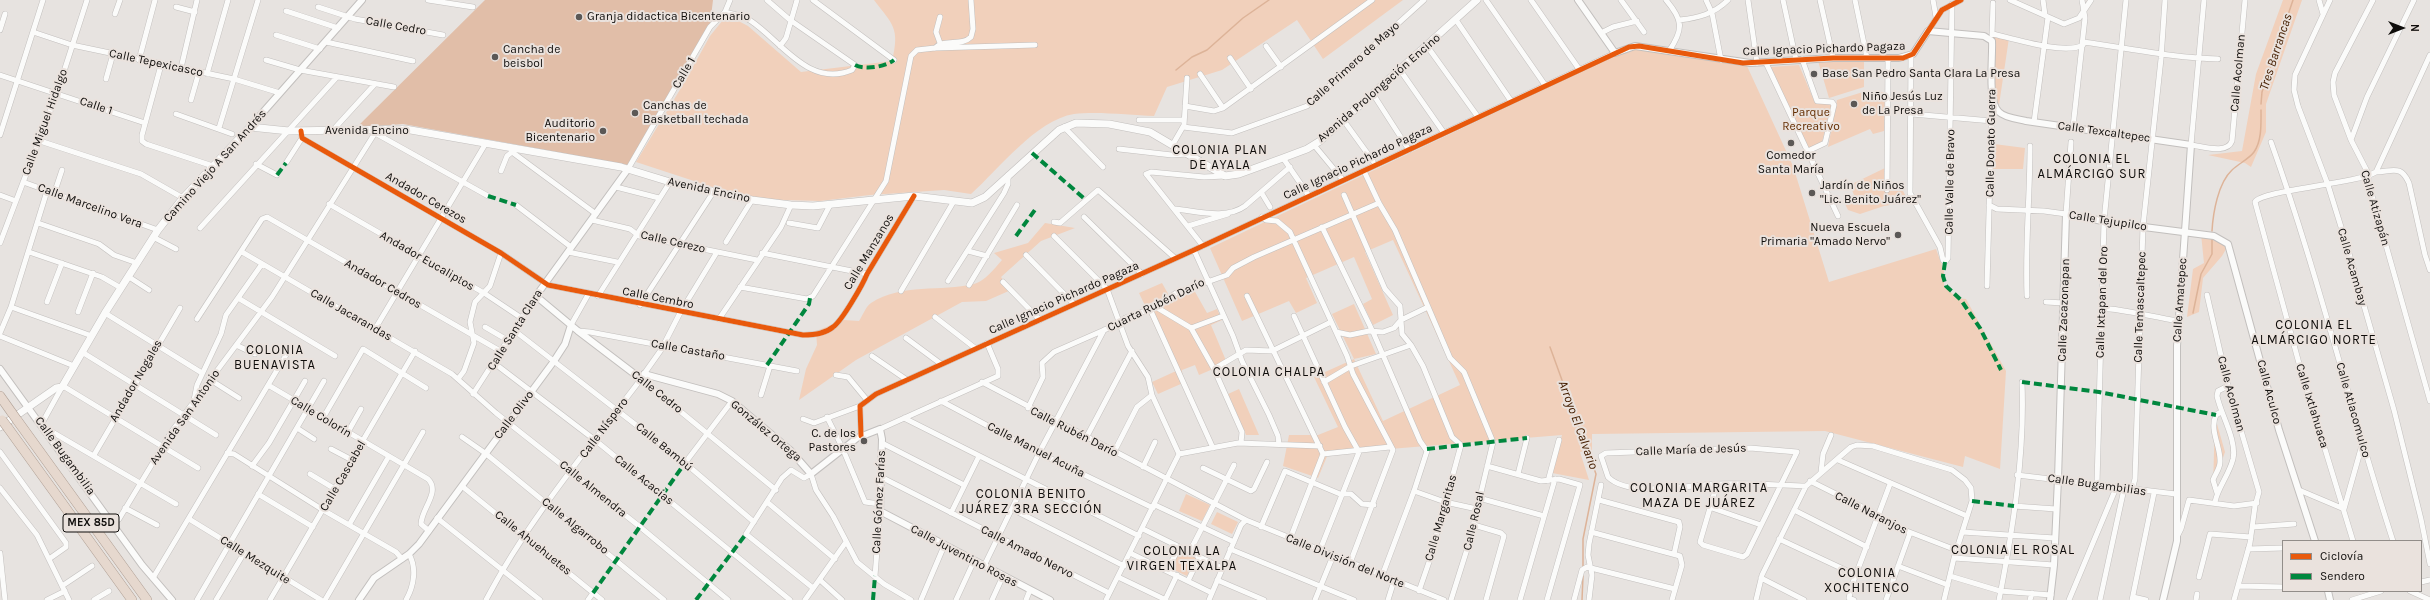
<!DOCTYPE html>
<html>
<head>
<meta charset="utf-8">
<style>
  body { margin:0 }
  #map { position:relative; width:2430px; height:600px; overflow:hidden; background:#e7e3e0; font-family:Karla,sans-serif }
  canvas { display:block }
  .legend { position:absolute; left:2282px; top:540px; width:140px; height:52px; box-sizing:border-box; background:#eae2dd; border:1px solid #928d89; margin:0; padding:5px 7px; list-style:none; font-size:12px; color:#0f0d0b }
  .legend li { display:flex; align-items:center; gap:8px; height:20px }
  .legend b { width:20px; border:1px solid #928d89 }
  .north { position:absolute; left:2382px; top:8px; width:40px; height:40px; -webkit-text-stroke:3px #eae2dd; paint-order:stroke; rotate:90deg; font-size:11px; font-weight:700; line-height:16px; text-align:center; color:#0f0d0b }
  .north::after { content:''; display:block; margin:auto; width:14px; height:18px; background:#0f0d0b; clip-path:polygon(50% 0,100% 100%,50% 72%,0 100%) }
</style>
</head>
<body>
<div id="map">
<canvas width="2430" height="600"></canvas>
<ul class="legend">
<li><b style="height:5px;background:#e8590c"></b>Ciclovía</li>
<li><b style="height:5px;background:#00873e"></b>Sendero</li>
</ul>
<div class="north">N</div>
</div>
<script>
const ctx = document.querySelector('canvas').getContext('2d');
ctx.lineJoin = 'round';
function fillPath(path, color) {
  ctx.fillStyle = color;
  ctx.fill(path, 'evenodd');
}
function strokePath(path, color, width, dash) {
  ctx.strokeStyle = color;
  ctx.lineWidth = width;
  ctx.lineCap = dash ? 'butt' : 'round';
  ctx.setLineDash(dash || []);
  ctx.stroke(path);
}
function label(font, color, halo, rows, align = 'center') {
  ctx.font = font + ' Karla,sans-serif';
  ctx.lineWidth = 4;
  ctx.setLineDash([]);
  ctx.textBaseline = 'middle';
  ctx.strokeStyle = halo;
  ctx.fillStyle = color;
  for (const [text, x, y, turn = 0] of rows) {
    ctx.save();
    ctx.translate(x, y);
    ctx.rotate((+turn || 0) * Math.PI / 180);
    ctx.textAlign = isNaN(turn) ? turn : align;
    if (halo) ctx.strokeText(text, 0, 0);
    ctx.fillText(text, 0, 0);
    ctx.restore();
  }
}
fillPath(new Path2D(`
  M874,0H1403L1323,59L1297,20L1222,70L1167,87L1154,116C1131,115 1096,111 1074,114C1036,120 999,169 971,194L944,190L870,195L820,201L749,199L636,162L684,83L710,36L727,15L748,26L801,72L892,61C900,28 893,25 874,0Z
  M2283,0H2302L2266,104V132L2251,167L2245,163L2208,155L2242,151L2256,74Z
  M1992,32L2009,38L1999,105L1993,88Z
  M1631,48L1747,66L1793,166L1829,282L1936,249L1944,271V286L1957,298L1966,299L2006,371L2000,469L1965,456L1963,467L1825,431L1592,434V450L1580,452L1589,480L1552,473L1562,435L1328,454L1318,478L1283,466L1289,435H1318L1338,427L1314,377L1354,359L1332,314L1354,304L1376,354L1354,359L1383,421L1460,385L1393,240L1365,252L1393,315L1373,325L1363,304L1372,299L1354,257L1306,278L1317,303L1296,313L1289,301L1242,321L1210,248Z
  M1864,60V87L1829,98L1818,61Z
  M1799,65L1815,103H1832L1822,142L1807,149L1770,67Z
  M1863,92H1885L1884,131L1873,134L1870,129L1828,147L1837,100Z
  M1994,144L2025,148L2023,169H1991Z
  M1885,168L1884,191H1903L1909,202L1884,206L1860,214L1848,210L1843,200L1854,195L1850,185Z
  M1045,223L1075,228L1041,241L1001,277L1011,290L986,301L962,302L856,360L799,400L806,369L817,345L816,331L844,320L859,321C863,315 866,306 871,303C902,283 941,292 974,284C985,281 994,269 1002,260L994,253L1028,243Z
  M2201,234L2229,244L2222,256L2203,278L2199,312L2187,317L2193,269L2204,263Z
  M1162,283L1171,299L1194,290L1207,313L1217,309L1222,320L1211,325L1227,363L1199,375L1195,365L1182,370L1183,383L1158,394L1152,382L1176,371L1139,293Z
  M1239,389L1259,435H1246L1228,394Z
  M2215,417L2225,452L2213,487Z
  M1186,494L1210,505L1202,521L1179,511Z
  M1217,512L1238,522L1232,534L1211,524Z
  M1179,547L1197,556L1187,576L1170,568Z`), '#f1d0bb');
fillPath(new Path2D(`
  M485,0H713L710,25L628,165L403,124L356,128Z`), '#e1bea8');
strokePath(new Path2D(`
  M1176,70L1192,57L1207,50L1243,18L1269,0
  M2261,104L2262,92L2293,0
  M2212,231C2213,213 2218,183 2232,170C2238,164 2249,159 2254,152C2262,141 2261,123 2261,110
  M2193,313L2201,274L2212,254V240
  M1550,347L1596,474L1583,539V568
  M1582,600L1583,576`), '#ddb398', 1.5);
const minor = new Path2D(`
  M428,0L473,7
  M813,0L894,60
  M1486,0L1545,85
  M1531,0L1579,69
  M1621,0L1644,32
  M1666,0C1683,20 1684,29 1669,51
  M1706,0L1712,13L1721,60
  M1748,0L1757,63
  M1783,0L1796,60
  M1820,0L1833,58
  M1855,0L1867,58
  M1933,0L1936,17
  M2010,0L2064,24L2079,18L2091,0
  M2043,0L2045,15
  M2204,0L2191,145C2202,146 2227,155 2232,141L2245,0
  M2319,0L2323,14
  M2330,0L2295,75L2294,90L2298,106L2328,185L2346,243L2394,410L2421,519L2430,564
  M2373,0L2335,73L2333,82L2334,95L2351,140L2369,175V185L2430,401
  M176,7L195,12
  M318,7L355,19L443,35
  M286,11L338,28
  M725,12C734,14 744,16 751,21C782,42 809,88 852,70L855,65L790,20L767,0
  M115,14L120,0
  M1456,20L1511,101
  M1679,20C1698,18 1714,14 1728,0
  M0,30L5,14
  M1928,31L1942,10L1961,0
  M33,32L72,45L234,79L280,93
  M1601,33L1613,27L1637,21
  M1993,34C2014,39 2065,55 2083,45
  M276,35L320,49
  M1992,35L1993,3
  M326,42L413,61
  M2083,42C2128,48 2172,58 2218,59
  M940,43L936,32L940,17
  M780,46L786,38L797,0
  M1266,46L1281,67
  M1427,46L1478,117
  M935,48C945,38 961,47 971,37L973,29L971,0
  M1911,55L1910,193L1940,247L1943,260L1945,262L1948,258L1952,4
  M1230,58L1251,89
  M1802,59L1817,101L1832,102L1834,105L1825,143L1808,151
  M139,60L155,0
  M266,60L300,70L394,87
  M1766,63L1838,216
  M161,65L142,135V141L146,144L213,166
  M181,68L197,0
  M1400,70L1444,133
  M207,74L228,0
  M1200,74L1223,108
  M0,75L145,123
  M106,79L113,54
  M1373,94L1409,150
  M191,100L199,72
  M1185,106L1214,111L1223,108L1372,0
  M176,114L232,134
  M1912,114L1992,121
  M1139,120H1184
  M1344,121L1373,161
  M2034,122L2048,17
  M1064,127L1103,167
  M1183,127L1232,133L1307,106L1424,0
  M2073,127L2085,18L2082,0
  M219,128L258,0
  M333,130L375,84
  M377,130L375,133L488,196
  M301,131L302,138L501,253L548,285L803,335C812,335 825,334 833,327C842,321 863,284 867,274L914,196
  M0,135L43,0
  M2351,140L2367,97L2414,0
  M40,141L141,174L183,198
  M2271,142C2318,273 2350,409 2393,541
  M1173,144L1184,125L1187,78
  M1314,145L1343,180
  M514,148L512,152L596,214
  M1119,149L1172,155L1188,154
  M1283,158L1309,196
  M286,163L302,138
  M256,164L277,175
  M628,169L710,27L725,12L730,0
  M501,171L507,156L512,152
  M1364,171L1379,203L1395,230L1450,358L1464,372L1493,442L1469,543L1451,600
  M2376,172C2394,171 2401,165 2409,183L2425,255L2430,270
  M23,182L158,230
  M616,187L659,198
  M1887,190L1888,58
  M1261,192L1270,207
  M54,194L62,170
  M0,195L16,201
  M1344,195L1385,289L1400,306L1402,334L1411,345L1423,366L1452,437L1461,445L1429,562L1419,591
  M329,204L484,293L523,319
  M516,205L571,247
  M1989,205L1997,209L2044,211L2066,214L2071,142
  M1175,209C1197,211 1226,220 1245,206L1290,167
  M1084,217L1142,274
  M1262,217L1266,220L1277,221L1290,232L1347,356L1353,374L1393,450L1350,563
  M592,220L630,229L639,236L757,260
  M1054,222L1060,223L1098,190L1175,258
  M38,223L99,244L114,255L137,263
  M789,223L818,228L830,205
  M1188,226L1228,214
  M1322,227L1373,332L1420,441L1427,451L1414,491L1382,576
  M200,228L337,77
  M1054,236L1107,289L1128,346L1148,377L1152,395L1179,454L1106,600
  M153,237L176,249
  M726,242L752,200
  M0,243L57,93L87,0
  M1203,246L1146,174L1151,172L1204,177L1225,176
  M1194,250L1233,336L1242,361L1269,415L1278,436L1279,444
  M968,251L987,256
  M29,252L102,277L121,288
  M242,252L452,374L496,413L639,526L728,600
  M568,252L617,262
  M762,253L867,274
  M1026,255L1074,304
  M129,277L149,290
  M948,281L1004,193L1008,184V175
  M1003,282L1040,320
  M969,285L1017,205
  M1987,286L1992,99
  M740,287L807,299L813,296L886,181L911,56L917,50L935,48L1035,45
  M901,291L954,201
  M2207,295L2228,386L2259,492L2255,506L2250,543L2234,600
  M598,296L670,182
  M1247,296L1323,454L1290,539
  M2027,296C2025,245 2030,196 2030,146
  M238,298L335,356
  M47,302L62,263
  M2046,302L2064,303
  M640,305L714,191
  M11,307L92,336
  M1156,307L1191,328L1214,369L1242,432L1241,443
  M2101,308C2128,310 2152,317 2179,321
  M1150,309L1213,448
  M78,312L93,273
  M105,313L202,373
  M1294,316L1345,427L1359,452L1320,550
  M935,317L975,348
  M197,319L262,219L267,217L502,352
  M719,319L781,227L791,205
  M571,325L589,293
  M485,327L509,341
  M1191,328L1223,316
  M375,329L486,143
  M515,331L685,463L754,522
  M578,331L590,332L797,371
  M1336,332L1350,335L1369,331L1383,332L1394,328L1401,320L1428,307
  M0,333L11,307L47,191
  M0,336L74,366
  M906,338L941,364
  M236,345L255,354
  M82,352L216,435
  M872,356L907,380
  M494,363L595,440L790,600
  M1214,369L1246,350L1272,351L1331,322
  M644,374L661,350L680,313L717,252
  M836,375L848,377L867,400
  M209,379L239,398
  M458,379L464,371L474,343L470,322L475,302L490,286L501,253
  M982,382L1246,520L1444,600
  M1324,382L1351,366L1411,345
  M268,385L428,479C441,492 421,509 421,524L429,531
  M63,386L198,468
  M473,394L536,296
  M761,395L770,366
  M194,400L197,385L221,334L226,315L262,264
  M941,401L1039,453L1153,508
  M1028,408L1043,377L1042,363L1054,352L1118,324L1125,318L1156,307L1176,293L1227,275L1233,268L1254,257L1379,203
  M827,417L842,447L865,502L880,504
  M323,418L363,349L426,388
  M904,418L1139,536
  M803,419L814,423L860,406
  M41,425L62,387
  M42,426L176,504
  M297,428L314,439
  M880,429L998,376V369L987,343
  M348,432L361,409
  M861,436L860,406L876,394L1194,250L1615,53
  M462,437L485,453L664,600
  M1086,438L1132,351
  M882,443L964,485
  M331,449L352,460
  M0,452L66,543V547L49,559
  M1114,452L1137,407L1152,395
  M227,453L234,454L323,510L396,552L402,559
  M1179,454L1238,443L1320,446
  M1323,454L1390,447
  M94,455L180,308
  M1838,460L1967,516
  M685,463L732,401
  M252,466L269,443L305,381
  M1487,466L1541,481L1559,479L1580,485L1547,600
  M1143,467L1155,442
  M1203,468L1251,491L1254,489L1267,462
  M1821,472L1823,454L1831,435
  M310,474L335,489
  M1518,474L1527,438
  M2017,475L2176,494
  M881,477L1109,593
  M1548,481L1559,440
  M1810,481L1870,511L1886,523L1956,550
  M1717,484L1700,542L1703,545L1743,557L1747,554L1797,452L1750,448L1606,453L1601,456L1608,477C1629,498 1689,485 1716,484C1746,483 1776,485 1806,486
  M2097,484L2104,221L2126,0
  M463,487L602,600
  M0,488L37,535L69,600
  M2126,489L2133,486L2135,479L2143,226L2161,59L2165,0
  M2299,490L2344,509L2362,445
  M1414,491L1445,502L1477,509
  M2217,493L2213,480C2215,474 2220,469 2220,462C2221,447 2209,430 2216,415L2221,412
  M258,494L313,527
  M1479,498L1544,516
  M1599,500L1679,522L1680,527L1674,554
  M767,502L835,559
  M2215,502C2218,487 2229,475 2233,459C2237,440 2221,415 2217,396L2218,391L2228,386
  M1155,505L1234,542
  M2014,506L2056,509
  M1709,507L1761,525
  M125,508L157,525
  M1012,509L1124,566
  M1794,510L1867,547
  M951,513L979,456
  M437,518L540,600
  M189,519L321,600
  M113,523L119,519L172,431L272,297L375,133
  M349,525L389,456
  M1474,525L1501,533L1504,536L1486,600
  M1261,527L1285,471L1340,494H1351L1362,504L1374,505
  M2253,527L2294,524
  M1143,529L1222,568
  M1591,532L1680,556L1682,565L1672,600
  M1962,532L2055,538
  M2177,537L2181,529L2189,500L2234,506L2257,503
  M1779,539L1856,575
  M2353,541L2300,367L2255,202C2262,190 2356,184 2376,172L2430,55
  M1230,549L1354,600
  M2248,549L2283,548
  M0,553L5,600
  M1130,553L1212,593
  M1189,553L1234,465
  M1954,558L2054,565
  M984,566L1039,453L1104,330
  M1898,566L1948,585
  M1167,570L1179,548
  M875,576L880,511
  M1950,576L2000,591L2051,595
  M1118,577L1166,600
  M2199,577L2210,534L2251,537
  M153,578L286,355
  M1761,578L1804,600
  M820,580L842,600
  M1217,580L1264,600
  M1188,581L1199,558
  M2421,582L2430,580
  M62,586L92,566
  M2238,586L2283,587
  M813,588L746,534L782,478L791,470L804,478L811,474L816,490L833,516L857,562L884,584L911,600
  M2410,591L2430,600
  M2133,597L2146,600
  M47,600L65,591
  M94,600L109,591
  M197,600L324,381
  M216,600L244,553
  M270,600L415,351
  M325,600L423,432
  M406,600C414,586 417,568 409,554
  M486,600C528,520 587,450 641,379L776,490
  M588,600L593,593
  M805,600L846,542
  M921,600L944,546
  M956,600L974,561
  M992,600L1003,576
  M1026,600L1030,590
  M1165,600L1177,575
  M1209,600L1241,525L1246,520
  M1315,600L1333,556
  M1388,600L1394,581
  M1520,600L1555,479
  M1574,600L1582,570L1587,567L1675,589
  M1589,600L1592,575L1588,555L1589,544L1601,485
  M1756,600L1762,575L1806,486L1851,447L1857,445L1873,446L1952,470L1965,480L1971,488L1972,501L1954,558L1944,600
  M1854,600L1849,598L1852,585L1890,484
  M1886,600L1910,533
  M1999,600C2013,529 2025,454 2022,382
  M2030,600L2032,593
  M2069,600L2116,488
  M2100,600L2124,489
  M2132,600L2154,493
  M2196,600L2197,594
  M2352,600L2381,591`);
const tertiary = new Path2D(`
  M1578,0L1615,53L1635,46L1750,63L1833,58H1899L1913,54L1928,31L1984,36L1992,41C1993,56 1987,102 1999,112C2005,118 2018,119 2026,121L2191,145L2177,346V541L2163,600
  M250,127L362,0
  M628,169L536,296L578,331L641,379L644,374L718,394L732,401L790,450L811,474L857,438L880,429L882,439L880,511L1050,600
  M0,369L142,565L172,600
  M2328,591L2330,600
  M359,600L374,578L409,554L419,544L554,361L565,344L571,325
  M2050,600L2054,565L2058,479L2066,214L2113,223L2214,236L2228,244L2279,430L2315,541`);
const secondary = new Path2D(`
  M0,427L56,388L62,387L105,313L158,230L183,198L250,127L289,131L405,129L621,167L670,182L752,200L791,205L813,206L914,196L972,203L985,197L1059,130L1076,123L1109,124L1150,132L1225,176L1239,174L1283,158L1307,149L1320,141L1477,0`);
const motorway = new Path2D(`
  M0,396L12,413
  M17,420L147,600
  M8,428L132,600`);
strokePath(minor, '#c2bfbd', 6);
strokePath(tertiary, '#c2bfbd', 8);
strokePath(secondary, '#c2bfbd', 8);
strokePath(motorway, '#af9f94', 10);
strokePath(minor, '#fbfbfa', 5);
strokePath(tertiary, '#fbfbfa', 6);
strokePath(secondary, '#fbfbfa', 7);
strokePath(motorway, '#e6d8ce', 9);
const motorwayBridge = new Path2D(`
  M12,413L17,420
  M2,420L8,428`);
strokePath(motorwayBridge, '#af9f94', 10, []);
strokePath(motorwayBridge, '#e6d8ce', 9);
strokePath(new Path2D(`
  M855,65C865,70 885,67 894,60
  M1032,153L1086,200
  M277,175L286,163
  M488,196L516,205
  M1016,236L1037,207
  M1945,262L1943,276L1946,286L1961,300L1980,328L2001,370
  M767,365L809,304L810,298
  M2022,382L2099,392L2216,415
  M1427,449L1527,438
  M1972,501L2014,506
  M593,593L685,463
  M696,600L746,534
  M873,600L875,576`), '#00873e', 4, [8, 4]);
strokePath(new Path2D(`
  M301,131L302,138L501,253L548,285L803,335C812,335 825,334 833,327C842,321 863,284 867,274L914,196
  M861,436L860,406L876,394L1194,250L1629,47L1639,46L1743,63L1833,58H1903L1913,54L1942,10L1961,0`), '#e8590c', 5);
for (const [x, y, r, color] of [
  [579,17,4,"#5b5856"],
  [495,57,4,"#5b5856"],
  [1814,74,4,"#5b5856"],
  [1854,104,4,"#5b5856"],
  [635,113,4,"#5b5856"],
  [603,131,4,"#5b5856"],
  [1791,143,4,"#5b5856"],
  [1812,193,4,"#5b5856"],
  [1898,235,4,"#5b5856"],
  [864,441,4,"#5b5856"]
]) {
  const dot = new Path2D();
  dot.arc(x, y, r, 0, 2 * Math.PI);
  ctx.fillStyle = color;
  ctx.fill(dot);
  strokePath(dot, '#eae2dd', 1.5);
}
for (const [x, y, w] of [
  [91,523,56]
]) {
  const box = new Path2D();
  box.roundRect(x - w / 2, y - 9, w, 18, 3);
  ctx.fillStyle = '#eae2dd';
  ctx.fill(box);
  strokePath(box, '#0f0d0b', 1);
}
label('bold 11px', '#0f0d0b', null, [
  ["MEX 85D",91,523]
]);
label('12px', '#0f0d0b', '#eae2dd', [
  ["Granja didactica Bicentenario",587,17],
  ["Cancha de",503,50],
  ["beisbol",503,64],
  ["Base San Pedro Santa Clara La Presa",1822,74],
  ["Niño Jesús Luz",1862,97],
  ["de La Presa",1862,111],
  ["Canchas de",643,106],
  ["Basketball techada",643,120],
  ["Auditorio",595,124,"right"],
  ["Bicentenario",595,138,"right"],
  ["Comedor",1791,156,"center"],
  ["Santa María",1791,170,"center"],
  ["Jardín de Niños",1820,186],
  ["\"Lic. Benito Juárez\"",1820,200],
  ["Nueva Escuela",1890,228,"right"],
  ["Primaria \"Amado Nervo\"",1890,242,"right"],
  ["C. de los",856,434,"right"],
  ["Pastores",856,448,"right"]
], 'left');
label('12px', '#0f0d0b', '#eae2dd', [
  ["Calle Cedro",396,26,10],
  ["Calle Ignacio Pichardo Pagaza",1824,49,-2],
  ["Calle Tepexicasco",156,63,12],
  ["Calle Primero de Mayo",1353,64,-42],
  ["Calle 1",684,73,-60],
  ["Calle Acolman",2238,73,-85],
  ["Avenida Prolongación Encino",1379,88,-41],
  ["Calle 1",96,106,18],
  ["Calle Miguel Hidalgo",45,122,-70],
  ["Avenida Encino",367,131],
  ["Calle Texcaltepec",2104,132,8],
  ["Calle Donato Guerra",1991,143,-89],
  ["Calle Ignacio Pichardo Pagaza",1358,162,-25],
  ["Camino Viejo A San Andrés",215,166,-48],
  ["Calle Valle de Bravo",1950,182,-89],
  ["Avenida Encino",709,190,12],
  ["Andador Cerezos",426,198,30],
  ["Calle Marcelino Vera",90,206,20],
  ["Calle Atizapán",2375,208,74],
  ["Calle Tejupilco",2108,221,9],
  ["Calle Cerezo",673,242,13],
  ["Calle Manzanos",869,252,-59],
  ["Andador Eucaliptos",427,261,30],
  ["Calle Acambay",2352,267,74],
  ["Andador Cedros",383,284,30],
  ["Calle Cembro",658,298,11],
  ["Calle Ignacio Pichardo Pagaza",1064,298,-24],
  ["Calle Amatepec",2180,300,-86],
  ["Calle Ixtapan del Oro",2102,302,-88],
  ["Cuarta Rubén Darío",1156,305,-26],
  ["Calle Temascaltepec",2140,307,-88],
  ["Calle Zacazonapan",2064,310,-88],
  ["Calle Jacarandas",351,315,30],
  ["Calle Santa Clara",515,330,-58],
  ["Calle Castaño",688,350,10],
  ["Andador Nogales",136,381,-60],
  ["Calle Cedro",657,392,38],
  ["Calle Aculco",2269,392,75],
  ["Calle Acolman",2231,394,75],
  ["Calle Ixtlahuaca",2312,406,73],
  ["Calle Atlacomulco",2353,410,74],
  ["Calle Olivo",514,415,-53],
  ["Avenida San Antonio",185,417,-55],
  ["Calle Colorín",321,417,31],
  ["Calle Níspero",604,428,-53],
  ["González Ortega",766,431,40],
  ["Calle Rubén Darío",1074,432,27],
  ["Calle Bambú",664,447,39],
  ["Calle Manuel Acuña",1036,450,27],
  ["Calle María de Jesús",1691,450,-2],
  ["Calle Bugambilia",65,456,54],
  ["Calle Cascabel",343,476,-60],
  ["Calle Acacias",644,480,39],
  ["Calle Bugambilias",2097,485,8],
  ["Calle Almendra",593,489,39],
  ["Calle Gómez Farías",879,502,-87],
  ["Calle Naranjos",1871,513,27],
  ["Calle Margaritas",1441,518,-74],
  ["Calle Rosal",1474,521,-77],
  ["Calle Algarrobo",575,526,39],
  ["Calle Ahuehuetes",533,543,39],
  ["Calle Amado Nervo",1027,552,27],
  ["Calle Juventino Rosas",964,556,28],
  ["Calle Mezquite",255,560,32],
  ["Calle División del Norte",1345,561,22]
]);
label('12px', '#632d00', '#eae2dd', [
  ["Parque",1811,113],
  ["Recreativo",1811,127]
]);
label('italic 13px', '#472104', '#eae2dd', [
  ["Tres Barrancas",2276,52,-72],
  ["Arroyo El Calvario",1578,425,70]
]);
ctx.letterSpacing = '1px';
label('13px', '#0f0d0b', '#eae2dd', [
  ["COLONIA PLAN",1220,150],
  ["DE AYALA",1220,165],
  ["COLONIA EL",2092,159],
  ["ALMÁRCIGO SUR",2092,174],
  ["COLONIA EL",2314,325],
  ["ALMÁRCIGO NORTE",2314,340],
  ["COLONIA",275,350],
  ["BUENAVISTA",275,365],
  ["COLONIA CHALPA",1269,372],
  ["COLONIA MARGARITA",1699,488],
  ["MAZA DE JUÁREZ",1699,503],
  ["COLONIA BENITO",1031,494],
  ["JUÁREZ 3RA SECCIÓN",1031,509],
  ["COLONIA EL ROSAL",2013,550],
  ["COLONIA LA",1182,551],
  ["VIRGEN TEXALPA",1182,566],
  ["COLONIA",1867,573],
  ["XOCHITENCO",1867,588]
]);
ctx.letterSpacing = '0px';
</script>
</body>
</html>
